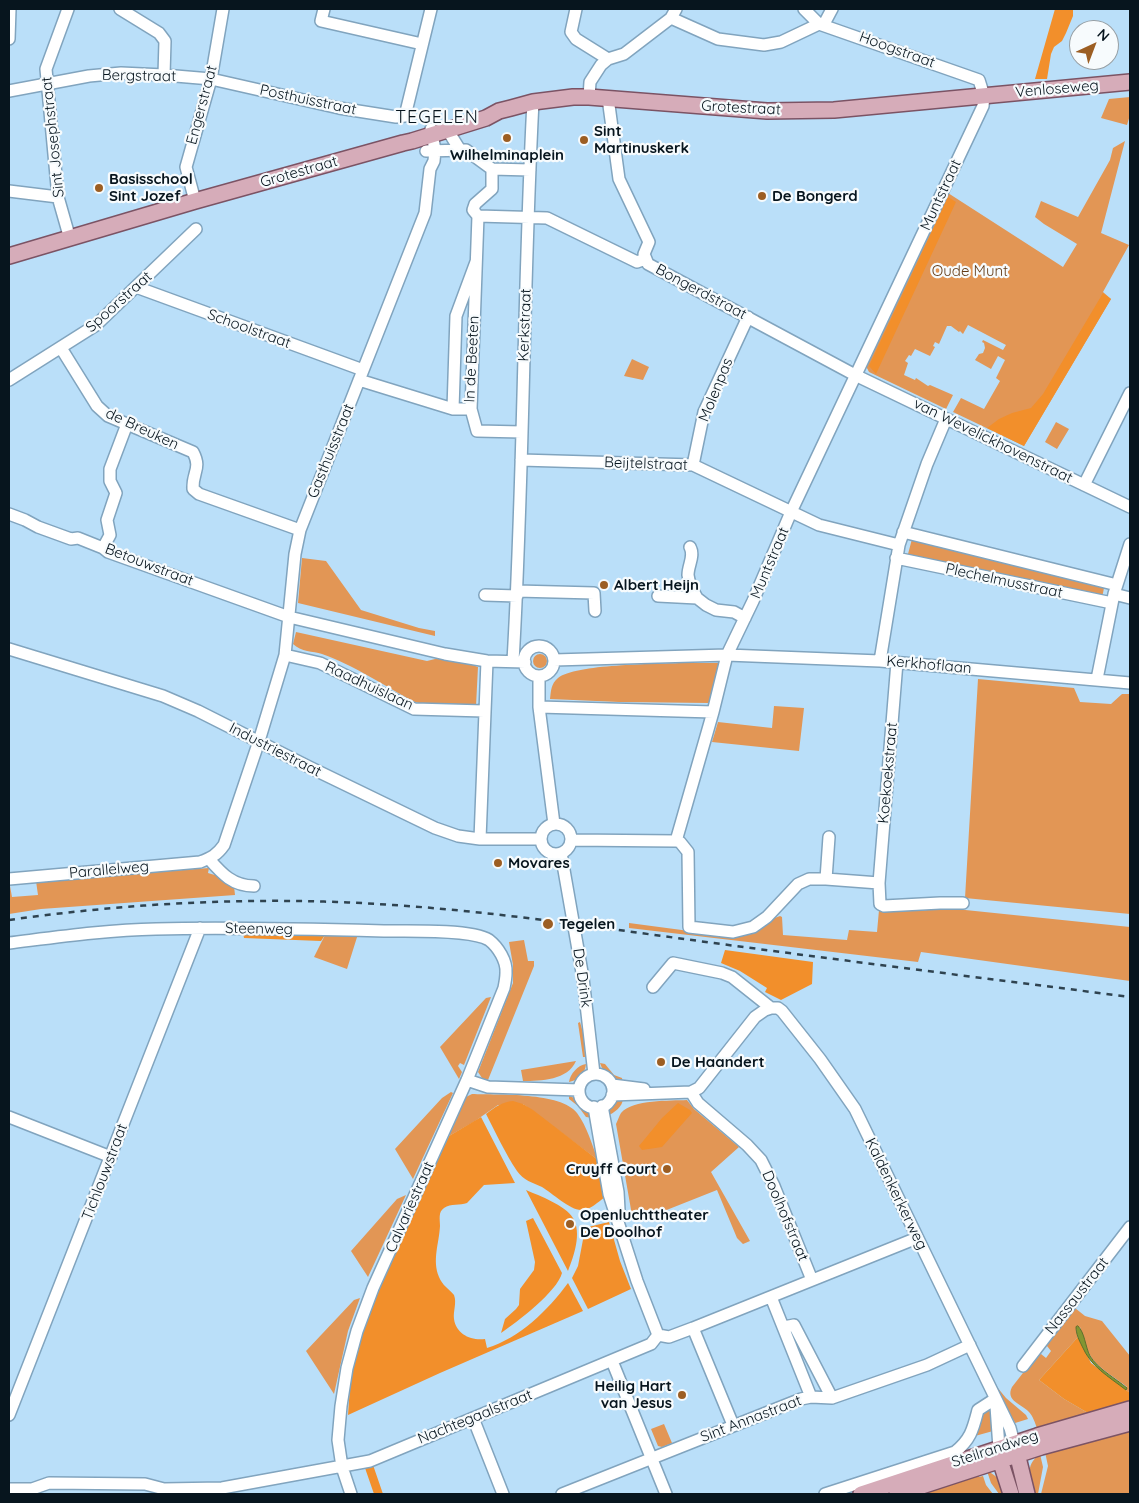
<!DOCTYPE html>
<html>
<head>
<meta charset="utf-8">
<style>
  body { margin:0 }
  #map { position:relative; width:1139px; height:1503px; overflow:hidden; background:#badff9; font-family:Quicksand,sans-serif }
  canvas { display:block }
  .frame { position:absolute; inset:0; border:10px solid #07151e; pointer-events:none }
  .north { position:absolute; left:1069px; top:20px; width:50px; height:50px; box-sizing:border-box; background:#f7fbfd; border:1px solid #979fa4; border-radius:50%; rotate:43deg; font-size:14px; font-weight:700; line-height:20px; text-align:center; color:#07151e }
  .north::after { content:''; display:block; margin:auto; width:18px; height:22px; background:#9c5e23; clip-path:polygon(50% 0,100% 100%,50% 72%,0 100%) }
</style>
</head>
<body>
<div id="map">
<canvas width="1139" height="1503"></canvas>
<div class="frame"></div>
<div class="north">N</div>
</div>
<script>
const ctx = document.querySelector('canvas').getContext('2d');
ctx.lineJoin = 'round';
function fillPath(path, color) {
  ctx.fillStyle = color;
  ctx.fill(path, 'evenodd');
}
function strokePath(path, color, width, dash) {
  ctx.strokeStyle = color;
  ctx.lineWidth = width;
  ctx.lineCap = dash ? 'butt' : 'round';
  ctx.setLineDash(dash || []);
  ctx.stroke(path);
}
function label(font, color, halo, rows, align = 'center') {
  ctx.font = font + ' Quicksand,sans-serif';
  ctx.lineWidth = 4.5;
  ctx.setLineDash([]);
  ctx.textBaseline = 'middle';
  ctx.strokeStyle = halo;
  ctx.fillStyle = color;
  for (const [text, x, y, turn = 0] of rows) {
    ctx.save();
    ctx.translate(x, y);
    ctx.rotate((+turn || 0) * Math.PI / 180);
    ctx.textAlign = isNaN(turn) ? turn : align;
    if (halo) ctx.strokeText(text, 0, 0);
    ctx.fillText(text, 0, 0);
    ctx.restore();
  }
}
fillPath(new Path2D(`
  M1130,97V115L1127,125L1101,118L1109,99Z
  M1125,141L1101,233L1129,245L1103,292L1111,299L1024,446L953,412L961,398L984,409L1000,381L996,378L1005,360L998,356L991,369L975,360L979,354L983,353L985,348L984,343L982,342L983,340L1003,350L1006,345L968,325L963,334L960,331L959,332L951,326H947L939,344L935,342L933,346L935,347L930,356L915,349L911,356L909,355L905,361L908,363L904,375L915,380L916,378L928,386L930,385L953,395L946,409L869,372L866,366L948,193L1063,267L1077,244L1044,224L1035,217L1041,201L1078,217L1110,160L1113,148Z
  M632,359L649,367L643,380L624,376Z
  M1056,422L1069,429L1057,449L1045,442Z
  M916,538L1104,588L1102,598L911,556L908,554L912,539Z
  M302,558L326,561L361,610L419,628L435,631V636L298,603Z
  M296,632L427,661L443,657L470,664L478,667L476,706L422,704L412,701C386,686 351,664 322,654C313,651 301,652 293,644Z
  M533 661a7 7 0 1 1 14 0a7 7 0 1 1-14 0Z
  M681,663H719L709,703L619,702L550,699C551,690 551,684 558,678C575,664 656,664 681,663Z
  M978,679L1074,688L1080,702L1111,704L1122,694H1130V914L965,898Z
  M774,706L804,708L799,751L712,742L718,722L772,728Z
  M209,868L208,873L218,876L234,886L235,895L41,909L9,914V886H10L12,897L38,895L36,881Z
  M946,908L1130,927V981L921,952L918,962L629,928V923L727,936L780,916L782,917L783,935L847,940L849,930L877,932L879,910L918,911Z
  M358,934L347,969L314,957L325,935Z
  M524,940L528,961H534V966L488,1080L482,1078L478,1072L513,983V965L509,942Z
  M491,997L464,1065L460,1063L458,1066L462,1072L459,1079L440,1047L486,998Z
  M580,1022L584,1036L585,1057H583L578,1023Z
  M576,1061C568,1080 541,1081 523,1081L521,1070Z
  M600,1063L605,1064L614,1075L622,1078L623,1084C614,1081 603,1073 600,1063Z
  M586,1064C585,1074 579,1080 569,1082C570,1074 578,1065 586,1064Z
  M451,1092L453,1093L413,1179L395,1149L442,1098Z
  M472,1094C498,1095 561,1092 577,1113C587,1126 592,1145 598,1160L523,1104L498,1105L475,1121L449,1136L466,1097Z
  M569,1096C578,1098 590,1109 593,1118L586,1117L578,1106L569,1099Z
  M623,1098C623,1107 614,1113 607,1116C608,1105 612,1100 623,1098Z
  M687,1100L694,1109L739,1147L711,1172L750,1241L743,1244L737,1238L717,1190L659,1213L658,1211L633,1221L616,1124C618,1120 619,1116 621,1113C633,1099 670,1101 687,1100Z
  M406,1195L368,1277L351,1251L397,1199Z
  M360,1298L348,1331L334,1394L306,1351L354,1300Z
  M1075,1308L1085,1316L1102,1321L1130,1356V1393L1126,1390L1127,1387C1117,1379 1105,1372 1096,1363C1087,1354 1084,1340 1080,1327L1076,1330L1078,1337L1039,1380L1064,1399L1088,1413L1037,1428C1035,1423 1033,1416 1029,1412C1022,1404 1005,1401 1012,1387L1037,1355L1041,1354L1046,1358L1051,1351L1047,1346L1046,1344Z
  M992,1381L1006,1398L1026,1415L1028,1419L1015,1423Z
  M981,1411H990L993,1431L975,1436Z
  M664,1424L672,1443L662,1447L658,1446L651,1429Z
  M1130,1427V1494H1041L1048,1466L1045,1452Z
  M1040,1454L1043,1467L1038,1494H1034C1030,1478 1024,1466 1040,1454Z
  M977,1471L979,1477L983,1476L986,1485L993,1494H907Z
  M987,1471C997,1475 1004,1484 1007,1494H999L991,1483Z`), '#e29655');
fillPath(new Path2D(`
  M1055,9H1073V16L1066,33L1062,41L1054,47L1051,54L1047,79H1035Z
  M948,197L956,202L876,374L869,366Z
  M1103,293L1111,299L1024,446L987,428L999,419L1012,413L1031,408L1043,394Z
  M243,932L325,935L321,941L244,938Z
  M725,950L813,962L812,984L781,1000L765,992L767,988L740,971L721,963Z
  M513,1101L523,1104L533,1110L598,1160L605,1197C598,1202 590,1210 582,1210C571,1211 552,1193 542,1187C533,1183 523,1180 517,1171C505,1153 496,1133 486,1114C495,1107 502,1102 513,1101Z
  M678,1103L690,1110L692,1113L662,1147L642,1150L639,1146L662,1118Z
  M481,1117L515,1183L484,1185L467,1203C460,1206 451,1203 444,1208C438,1212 440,1219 440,1226C439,1244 432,1260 439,1277C442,1285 449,1289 454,1295C457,1303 453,1311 454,1319C456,1334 471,1341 485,1339L487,1348C520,1338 548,1310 568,1283L583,1311L440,1373L348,1415L351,1371L363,1327L407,1226L449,1136Z
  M526,1190C540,1196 565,1205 573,1218C582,1233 574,1256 568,1271Z
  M533,1218L562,1273C557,1292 517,1322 501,1333L505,1319L516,1309L519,1305L520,1289L534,1270L535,1262L526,1221Z
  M609,1222L620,1261L631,1289L588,1309L572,1278L578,1266L585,1229L588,1227Z
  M1078,1337L1091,1363L1130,1393V1402L1088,1413L1064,1399L1039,1380Z
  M373,1465L383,1494H374L365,1468Z`), '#f28f2b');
const water = new Path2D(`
  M1078,1326C1085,1333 1085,1346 1090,1356C1098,1369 1115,1378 1127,1388L1126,1390C1108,1376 1091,1367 1082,1346C1079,1340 1076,1334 1076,1327Z`);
fillPath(water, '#829632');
strokePath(water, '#5d6f2c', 1);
const minor = new Path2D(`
  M68,9L46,69L58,197L70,239
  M120,9L159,33L165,41L164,75
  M324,9L321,21L422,44
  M576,9L571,32L576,39L608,59
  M804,9L819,24L979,80L984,96L983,106L791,512L753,601L727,655L713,712L676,841L680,842L688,852L689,927L733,932L753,927L767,917L798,884L809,879H826L879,883
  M671,18L718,39L764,45L781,42L819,24
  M824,24L832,9
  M9,39L10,9
  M9,91L89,76L121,73L164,75L211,79L339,108L396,117L405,116L431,9
  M589,97L590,82L601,65L608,59L624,54L671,18L676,9
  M608,98L619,179L649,242L644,254L648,264L855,375L1130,507
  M450,134L460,150
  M426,151L466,150L492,169V189L475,204L473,210L478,216
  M492,169L530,170
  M9,191L58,197
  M195,201L186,167L211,79L223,9
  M478,216L547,218L637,262L645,259
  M476,262L456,316L453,409H471L478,216
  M136,287L363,370
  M61,348L97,406L108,416L193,452C202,469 192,472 193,489L199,494L300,530
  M9,380L96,325L196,229
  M359,380L453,409
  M471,409L477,431L522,432
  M521,460L693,465L819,525L899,545
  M693,465L704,412L748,317
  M1084,485L1130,393
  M9,514L25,520L38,527L71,539L78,538L103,548L108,552L289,617L445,654L487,661L525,662
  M903,532L1117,585
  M690,547C695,556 688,565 688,575C689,584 693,591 697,598
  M103,548L110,535L107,520L116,493L110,481V469L127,424
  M896,558L1112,603
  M517,591L594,593L595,611
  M1114,594L1130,598
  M485,595L517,596
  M658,596L697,598L706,605L716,610L734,612L745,618
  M524 661a15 15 0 1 1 30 0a15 15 0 1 1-30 0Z
  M9,649L163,696L198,711L309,767L435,828L458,836L480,839H541
  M285,655L320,663L414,709L484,711
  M554,660L727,655L880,661L1130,683
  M513,661C524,475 523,289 533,102
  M880,661L899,545L927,464L946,419
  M897,662L879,883L880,904L884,906L940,903H963
  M539,676V707L554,824
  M1097,679L1114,594L1130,544
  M539,707L713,712
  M541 839a15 15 0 1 1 30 0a15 15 0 1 1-30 0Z
  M480,839L487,661
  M571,840L676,841
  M561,853L583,978L594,1074
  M209,859C222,874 233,886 254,886
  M9,879L200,862C211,858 217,855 224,845L259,741L285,655L295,554L300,530L425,213L430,169L434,161L435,150L431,129
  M826,879L829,837
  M9,943C58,937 107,930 156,929C232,927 308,929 384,931C407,931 472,929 489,940C498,947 507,961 506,973C506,977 505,983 504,988L467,1080L373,1288L357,1331L347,1368L341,1406L338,1440L342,1467L351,1494
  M653,987L673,963L722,973L732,977L771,1008H778L782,1011L820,1059L855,1109L1010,1428L1014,1443
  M579 1091a17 17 0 1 1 34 0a17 17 0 1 1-34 0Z
  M467,1080L488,1087L579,1090
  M612,1085L644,1089
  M691,1092L698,1103L747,1145L761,1160L774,1186L812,1280
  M612,1095L691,1092L699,1088L755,1017L765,1010L771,1008
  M602,1106L618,1192L619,1210
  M594,1107L609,1194L637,1281L658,1335
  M9,1117L111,1157
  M771,1297L811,1397
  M784,1327L794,1325L832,1398
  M693,1328L733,1425
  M658,1335L669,1337L693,1328L917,1238
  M612,1361L666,1494
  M1023,1366L1130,1227
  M996,1406L999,1448
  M9,1415L200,928
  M473,1418L503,1494
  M9,1489H32L49,1483L145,1484L164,1489L222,1488L370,1461L651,1344L658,1335
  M562,1494L801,1399L811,1397L832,1398L927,1365L970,1345
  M825,1494L955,1452C971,1439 973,1429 978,1410L995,1399`);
const major = new Path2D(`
  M9,256L195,201L403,143L412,141L486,118L499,111L511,108L533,102L573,97H589L767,111L834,110L1130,82
  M1015,1445L1027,1494
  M1000,1452V1460L1011,1494
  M861,1494L1037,1436L1130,1409
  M897,1494L1041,1447L1130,1423`);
strokePath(minor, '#81a4be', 14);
strokePath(major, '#7b5364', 18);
strokePath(minor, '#fff', 11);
strokePath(major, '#d6acb9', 15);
strokePath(new Path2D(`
  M9,920C136,902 265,896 393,905C500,912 608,929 714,943C853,962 992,979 1130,997`), '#2f4350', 2.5, [6, 6]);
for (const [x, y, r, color] of [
  [507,138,5,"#9c5e23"],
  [584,140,5,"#9c5e23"],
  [99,188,5,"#9c5e23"],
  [762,196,5,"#9c5e23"],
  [604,585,5,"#9c5e23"],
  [498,863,5,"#9c5e23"],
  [548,924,6,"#9c5e23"],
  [661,1062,5,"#9c5e23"],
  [667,1169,5,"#9c5e23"],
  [570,1224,5,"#9c5e23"],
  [682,1395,5,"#9c5e23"]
]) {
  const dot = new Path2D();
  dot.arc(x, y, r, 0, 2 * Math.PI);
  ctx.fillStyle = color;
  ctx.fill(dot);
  strokePath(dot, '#f7fbfd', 2);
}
label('15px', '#07151e', '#f7fbfd', [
  ["Hoogstraat",897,50,20],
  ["Bergstraat",139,76,1],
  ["Venloseweg",1057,89,-5],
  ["Posthuisstraat",308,100,12],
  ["Engerstraat",202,105,-75],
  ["Grotestraat",741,108,3],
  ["Sint Josephstraat",53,137,-96],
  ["Grotestraat",299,172,-16],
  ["Muntstraat",941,195,-65],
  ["Bongerdstraat",701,292,28],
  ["Spoorstraat",119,302,-42],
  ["Kerkstraat",525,325,-88],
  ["Schoolstraat",249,329,20],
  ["In de Beeten",472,359,-87],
  ["Molenpas",716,390,-68],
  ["de Breuken",142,429,25],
  ["van Wevelickhovenstraat",993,441,26],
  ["Gasthuisstraat",331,451,-68],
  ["Beijtelstraat",646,464,2],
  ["Muntstraat",770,563,-67],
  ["Betouwstraat",149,565,21],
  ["Plechelmusstraat",1004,581,12],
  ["Kerkhoflaan",929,665,5],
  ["Raadhuislaan",369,686,25],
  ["Industriestraat",275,750,27],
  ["Koekoekstraat",888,773,-85],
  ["Parallelweg",109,870,-5],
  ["Steenweg",259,929,1],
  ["De Drink",582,978,82],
  ["Tichlouwstraat",105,1172,-69],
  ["Kaldenkerkerweg",896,1194,64],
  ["Calvariestraat",410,1207,-66],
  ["Doolhofstraat",785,1216,67],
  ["Nassaustraat",1077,1296,-52],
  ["Nachtegaalstraat",475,1417,-22],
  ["Sint Annastraat",751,1419,-21],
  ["Steilrandweg",995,1449,-18]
]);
label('bold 15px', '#07151e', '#f7fbfd', [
  ["Sint",594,131],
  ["Martinuskerk",594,148],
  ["Wilhelminaplein",507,155,"center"],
  ["Basisschool",109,179],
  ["Sint Jozef",109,196],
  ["De Bongerd",772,196],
  ["Albert Heijn",614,585],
  ["Movares",508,863],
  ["Tegelen",559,924],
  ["De Haandert",671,1062],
  ["Cruyff Court",657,1169,"right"],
  ["Openluchttheater",580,1215],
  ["De Doolhof",580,1232],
  ["Heilig Hart",672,1386,"right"],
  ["van Jesus",672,1403,"right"]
], 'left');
label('15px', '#643c18', '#f7fbfd', [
  ["Oude Munt",970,271]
]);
ctx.letterSpacing = '1px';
label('18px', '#07151e', '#f7fbfd', [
  ["TEGELEN",437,118]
]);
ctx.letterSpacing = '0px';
</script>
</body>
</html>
